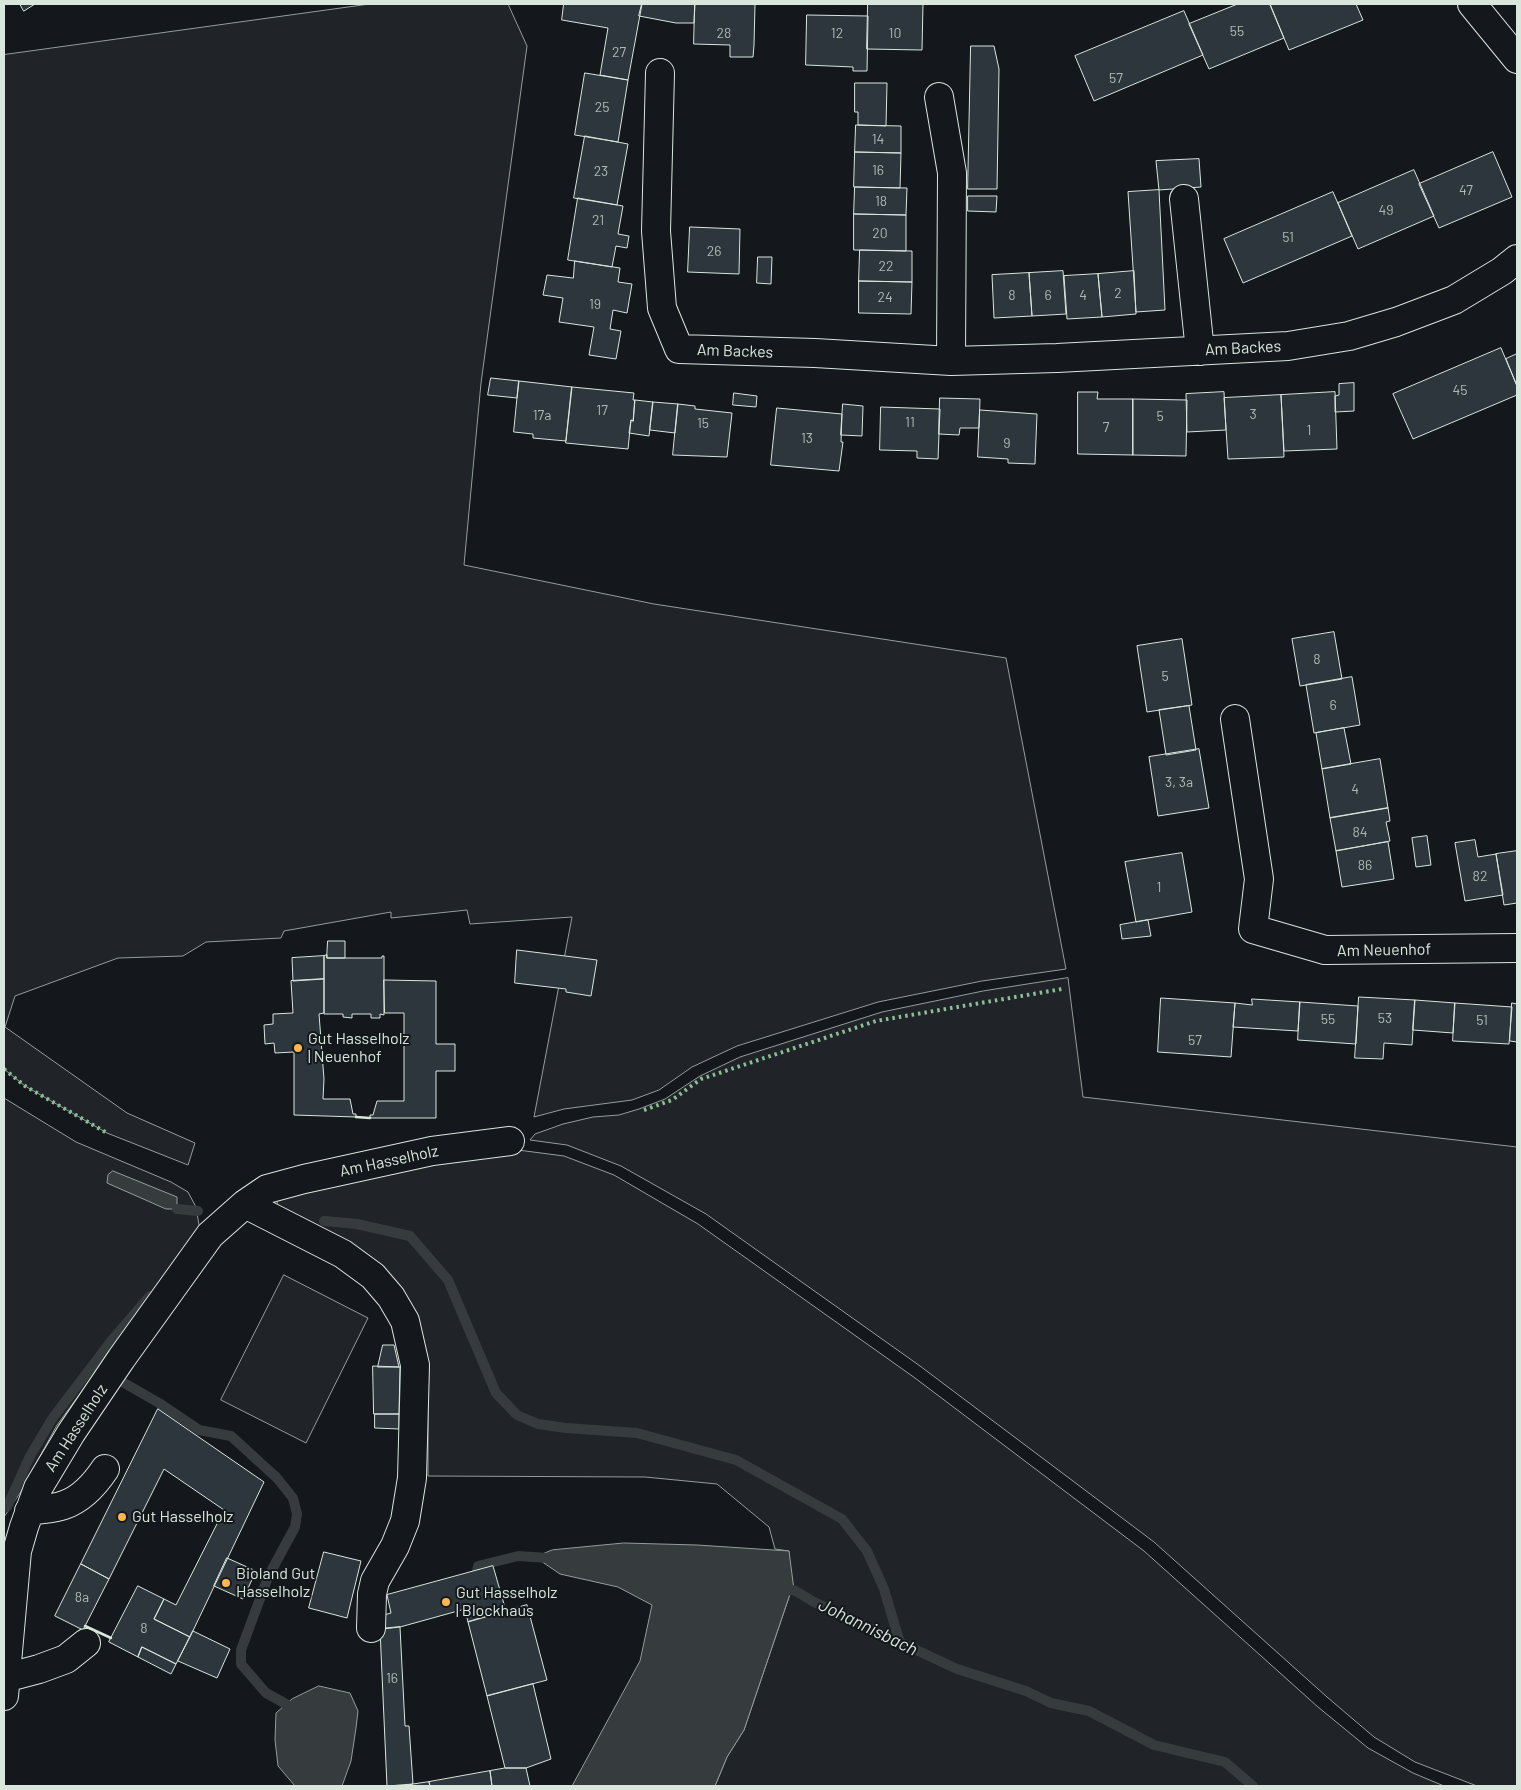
<!DOCTYPE html>
<html>
<head>
<meta charset="utf-8">
<style>
  body { margin:0 }
  #map { position:relative; width:1521px; height:1790px; overflow:hidden; background:#14181c; font-family:Barlow,sans-serif }
  canvas { display:block }
  .frame { position:absolute; inset:0; border:5px solid #d8e6dc; pointer-events:none }
</style>
</head>
<body>
<div id="map">
<canvas width="1521" height="1790"></canvas>
<div class="frame"></div>
</div>
<script>
const ctx = document.querySelector('canvas').getContext('2d');
ctx.lineJoin = 'round';
function fillPath(path, color) {
  ctx.fillStyle = color;
  ctx.fill(path, 'evenodd');
}
function strokePath(path, color, width, dash) {
  ctx.strokeStyle = color;
  ctx.lineWidth = width;
  ctx.lineCap = dash ? 'butt' : 'round';
  ctx.setLineDash(dash || []);
  ctx.stroke(path);
}
function label(font, color, halo, rows, align = 'center') {
  ctx.font = font + ' Barlow,sans-serif';
  ctx.lineWidth = 4;
  ctx.setLineDash([]);
  ctx.textBaseline = 'middle';
  ctx.strokeStyle = halo;
  ctx.fillStyle = color;
  for (const [text, x, y, turn = 0] of rows) {
    ctx.save();
    ctx.translate(x, y);
    ctx.rotate((+turn || 0) * Math.PI / 180);
    ctx.textAlign = isNaN(turn) ? turn : align;
    if (halo) ctx.strokeText(text, 0, 0);
    ctx.fillText(text, 0, 0);
    ctx.restore();
  }
}
const green = new Path2D(`
  M370,4H508L527,46L481,383L464,565L654,604L1006,658L1066,969L982,981L878,1002L737,1046L692,1067L659,1090L632,1100L564,1109L534,1117L572,917L470,924L467,910L391,918V912L284,931L281,938L206,942L183,956L118,958L15,996L5,1027L127,1113L195,1143L188,1165L107,1133L25,1086L4,1069V55Z
  M1068,978L1083,1097L1517,1147V1786H1477L1415,1762L1374,1737L1327,1697L1154,1542L920,1366L706,1214L621,1166L567,1145L530,1140L535,1134L563,1124L593,1117L619,1115L639,1109L665,1099L700,1076L740,1057L882,1012L983,991Z
  M4,1098L76,1142L171,1182L188,1192L196,1207L200,1231L57,1425L20,1493L4,1517Z
  M510,1149L564,1156L614,1175L698,1224L915,1378L1144,1551L1318,1707L1368,1748L1413,1773L1444,1786H715L727,1757L744,1730L787,1603L790,1594L789,1551L775,1549L769,1527L717,1484L645,1477L428,1476V1386L396,1293L278,1209L277,1200L296,1189Z
  M284,1275L368,1318L306,1443L221,1400Z`);
fillPath(green, '#202428');
strokePath(green, '#939e99', 1);
const water = new Path2D(`
  M113,1171L177,1197V1209H166L107,1183L108,1175Z
  M624,1543L697,1545L789,1551L794,1590L790,1594L744,1730L727,1757L715,1786H572L640,1661L652,1605L618,1587L560,1574L535,1557L552,1550Z
  M319,1686L350,1693L358,1711L356,1728L351,1761L342,1786H295L278,1766L275,1740L276,1713L292,1699Z`);
fillPath(water, '#363b3e');
strokePath(water, '#939e99', 1);
strokePath(new Path2D(`
  M177,1209L198,1211
  M324,1221L357,1224L410,1236L448,1280L496,1393L517,1415L538,1424L566,1428L637,1433L736,1460L842,1519L867,1551L884,1589L900,1643
  M112,1376L159,1403L199,1430L231,1436L277,1478L293,1498L297,1514L295,1527L268,1577L241,1650V1664L266,1693L286,1704L292,1716
  M7,1507L30,1456L52,1419L112,1340L150,1296
  M481,1581L477,1571L478,1566L518,1556L548,1558
  M781,1591L794,1590L814,1602L957,1669L1026,1691L1051,1703L1089,1711L1154,1745L1225,1762L1253,1786`), '#363b3e', 10);
const building = new Path2D(`
  M20,4H35L24,11Z
  M564,4H642L628,80L600,75L608,28L562,20Z
  M642,4H695L694,23H676L639,16Z
  M695,4H755L754,45L753,57H730V45L694,44Z
  M868,4H923L922,50L867,49Z
  M1238,4H1270L1284,38L1209,69L1189,24Z
  M1272,4H1356L1363,20L1289,50L1270,5Z
  M1184,11L1203,55L1094,101L1075,56Z
  M807,15L868,16L867,71H853V67L806,65Z
  M971,46H994L999,69L997,189H968Z
  M585,73L628,80L618,142L575,135Z
  M855,83H887L886,126L858,125V112H855Z
  M856,125L901,126V153L855,152Z
  M585,136L628,144L617,205L574,198Z
  M855,152L901,153L900,188L854,187Z
  M1493,152L1512,197L1439,228L1419,184Z
  M1199,159L1201,187L1159,190L1156,161Z
  M1414,170L1434,216L1358,249L1338,203Z
  M855,187L907,188L906,215L854,214Z
  M1159,190L1165,310L1136,312L1128,192Z
  M1333,192L1352,236L1243,283L1224,239Z
  M968,196H997L996,212L968,211Z
  M578,198L623,206L618,234L629,236L627,248L616,246L612,267L568,260Z
  M854,214L906,215V251L854,250Z
  M690,227L740,229L739,274L688,272Z
  M860,250L912,251V282L859,281Z
  M758,257H772L771,284L757,283Z
  M575,261L620,268L618,282L632,284L627,313L613,310L610,329L621,331L616,359L589,355L594,327L559,322L563,298L543,295L547,275L573,278Z
  M1063,271L1066,314L1032,316L1029,273Z
  M1134,271L1136,314L1102,317L1098,274Z
  M1029,273L1032,316L994,318L992,275Z
  M1098,274L1102,317L1067,319L1064,276Z
  M859,281L912,282L911,314L859,313Z
  M1501,348L1517,386V395L1413,439L1393,394Z
  M1517,354V386L1506,359Z
  M491,378L519,381L517,398L488,395Z
  M519,381L572,387L566,441L533,438V434L514,432Z
  M1354,383V411L1335,412V396L1339,395V384Z
  M572,387L634,393L633,400H635L633,421L631,420L628,449L566,443Z
  M1078,392H1098L1097,399H1133V455L1078,454Z
  M1224,392L1226,430L1187,432L1186,394Z
  M1335,392L1337,449L1284,451L1281,395Z
  M734,393L757,396L756,407L733,405Z
  M1281,395L1284,457L1228,459L1224,398Z
  M940,398L980,399L979,428H960L959,435L939,434Z
  M1133,399L1187,400L1186,456L1133,455Z
  M635,400L653,402L649,436L629,433L631,420L633,421Z
  M653,402L678,404L675,433L650,430Z
  M678,404L695,406V409L732,413L727,457L673,455Z
  M843,404L863,406L862,436L841,435Z
  M881,407L940,409L938,459L917,458V451L880,450Z
  M777,408L842,414L841,442H843L839,471L771,465Z
  M980,410L1037,414L1035,464L1008,463V459L978,457Z
  M1334,632L1342,679L1300,686L1292,639Z
  M1182,639L1192,705L1147,712L1137,646Z
  M1352,677L1360,725L1314,733L1306,685Z
  M1189,706L1196,750L1166,755L1159,710Z
  M1344,728L1351,764L1322,769L1316,733Z
  M1199,749L1209,808L1158,816L1149,757Z
  M1380,759L1388,808L1330,818L1322,769Z
  M1388,808L1390,821L1386,822L1390,841L1336,851L1330,818Z
  M1427,836L1431,865L1416,867L1412,838Z
  M1475,840L1478,857L1496,854L1503,895L1465,901L1455,843Z
  M1388,842L1394,879L1342,887L1336,851Z
  M1517,851V903L1504,905L1496,854Z
  M1182,853L1192,912L1136,922L1125,862Z
  M1148,920L1151,936L1122,939L1120,925Z
  M328,941H345V958H327Z
  M517,950L597,960L591,996L566,992V989L515,983Z
  M327,955V958H382V956H384V1015L380,1014V1018H371V1014H352V1018L343,1017V1014H324V956Z
  M324,956V979L293,981L292,958Z
  M324,979V1013L319,1014L324,1079L323,1099H350L353,1114H356V1117L294,1115V1052L275,1053L274,1043L265,1044L264,1025L273,1024V1014L293,1013L291,981Z
  M384,980L436,981V1044H455V1071H436V1118H370V1115H373L377,1101H404V1013H385Z
  M1359,997L1415,1000L1412,1045L1384,1043L1383,1059L1355,1058Z
  M1161,998L1235,1003L1231,1057L1158,1052Z
  M1252,999L1300,1002L1298,1031L1233,1027L1235,1003L1252,1005Z
  M1415,1000L1455,1003L1453,1033L1413,1030Z
  M1300,1002L1358,1006L1356,1044L1298,1040Z
  M1455,1003L1512,1007L1509,1044L1453,1041Z
  M1512,1003L1517,1004V1042L1510,1041Z
  M383,1345H394L399,1367H378Z
  M373,1366L400,1367L399,1414H374Z
  M158,1409L264,1482L190,1637L154,1619L164,1599L176,1605L224,1510L164,1469L109,1579L81,1564Z
  M375,1414H399V1429L375,1428Z
  M324,1552L361,1561L347,1618L309,1608Z
  M227,1558L256,1571L243,1599L214,1586Z
  M81,1564L109,1579L83,1630L55,1616Z
  M493,1566L506,1611L468,1622L465,1609L400,1627L383,1629L380,1616L391,1613L387,1595Z
  M138,1586L164,1599L154,1619L190,1637L176,1664L142,1647L138,1657L109,1642Z
  M527,1605L547,1680L487,1696L468,1622Z
  M400,1627L405,1726H409L413,1784L387,1786L380,1629Z
  M193,1631L230,1649L217,1678L178,1661Z
  M142,1647L176,1664L171,1674L138,1657Z
  M533,1684L551,1759L526,1768H505L487,1696Z
  M505,1768H526L530,1786H492L490,1771Z
  M490,1771L492,1786H430L429,1782Z
  M429,1782L430,1786H403L413,1784Z`);
fillPath(building, '#2c363c');
strokePath(building, '#d8e6dc', 1);
const minor = new Path2D(`
  M1472,4L1517,59
  M660,73L656,231L662,308L679,349L815,353L951,361L1057,358L1288,346L1349,336L1396,322L1454,300L1502,271L1517,259
  M939,97L952,173L951,361
  M1184,199L1200,351
  M1235,719L1259,879L1253,929L1325,950L1517,948
  M245,1204L343,1254L373,1276L391,1297L405,1321L415,1365L412,1478L405,1521L395,1546L375,1581L372,1594L371,1628
  M29,1511C40,1509 54,1509 64,1505C82,1499 95,1484 105,1469
  M5,1678L39,1669L66,1659L86,1643
  M4,1696L17,1551L24,1527L38,1488L71,1433L121,1359L210,1235L245,1204L267,1189L304,1179L432,1151L510,1141`);
strokePath(minor, '#d8e6dc', 30);
strokePath(minor, '#14181c', 28);
strokePath(new Path2D(`
  M4,1069L25,1086L107,1133
  M644,1110L672,1100L701,1079L876,1021L1062,989`), '#8ac095', 4, [2.5, 4]);
strokePath(new Path2D(`
  M356,1117L370,1118
  M85,1626L111,1638`), '#d8e6dc', 2.5);
for (const [x, y, r, color] of [
  [298,1048,5,"#ffb74d"],
  [122,1517,5,"#ffb74d"],
  [226,1583,5,"#ffb74d"],
  [446,1602,5,"#ffb74d"]
]) {
  const dot = new Path2D();
  dot.arc(x, y, r, 0, 2 * Math.PI);
  ctx.fillStyle = color;
  ctx.fill(dot);
  strokePath(dot, '#14181c', 2);
}
label('14px', '#adbab4', null, [
  ["55",1237,31],
  ["28",724,33],
  ["12",837,33],
  ["10",895,33],
  ["27",619,52],
  ["57",1116,78],
  ["25",602,107],
  ["14",878,139],
  ["16",878,170],
  ["23",601,171],
  ["47",1466,190],
  ["18",881,201],
  ["49",1386,210],
  ["21",598,220],
  ["20",880,233],
  ["51",1288,237],
  ["26",714,251],
  ["22",886,266],
  ["2",1118,293],
  ["8",1012,295],
  ["6",1048,295],
  ["4",1083,295],
  ["24",885,297],
  ["19",595,304],
  ["45",1460,390],
  ["17",602,410],
  ["3",1253,414],
  ["17a",542,415],
  ["5",1160,416],
  ["11",910,422],
  ["15",703,423],
  ["7",1106,427],
  ["1",1309,430],
  ["13",807,438],
  ["9",1007,443],
  ["8",1317,659],
  ["5",1165,676],
  ["6",1333,705],
  ["3, 3a",1179,782],
  ["4",1355,789],
  ["84",1360,832],
  ["86",1365,865],
  ["82",1480,876],
  ["1",1159,887],
  ["53",1385,1018],
  ["55",1328,1019],
  ["51",1482,1020],
  ["57",1195,1040],
  ["8a",82,1597],
  ["8",144,1628],
  ["16",392,1678]
]);
label('16px', '#d8e6dc', '#14181c', [
  ["Am Backes",1243,348,-3],
  ["Am Backes",735,351,2],
  ["Am Neuenhof",1384,950,-1],
  ["Am Hasselholz",389,1161,-12],
  ["Am Hasselholz",76,1428,-57]
]);
label('16px', '#d8e6dc', '#14181c', [
  ["Gut Hasselholz",308,1039],
  ["| Neuenhof",308,1057],
  ["Gut Hasselholz",132,1517],
  ["Bioland Gut",236,1574],
  ["Hasselholz",236,1592],
  ["Gut Hasselholz",456,1593],
  ["| Blockhaus",456,1611]
], 'left');
label('italic 18px', '#d8e6dc', '#14181c', [
  ["Johannisbach",868,1627,26]
]);
</script>
</body>
</html>
